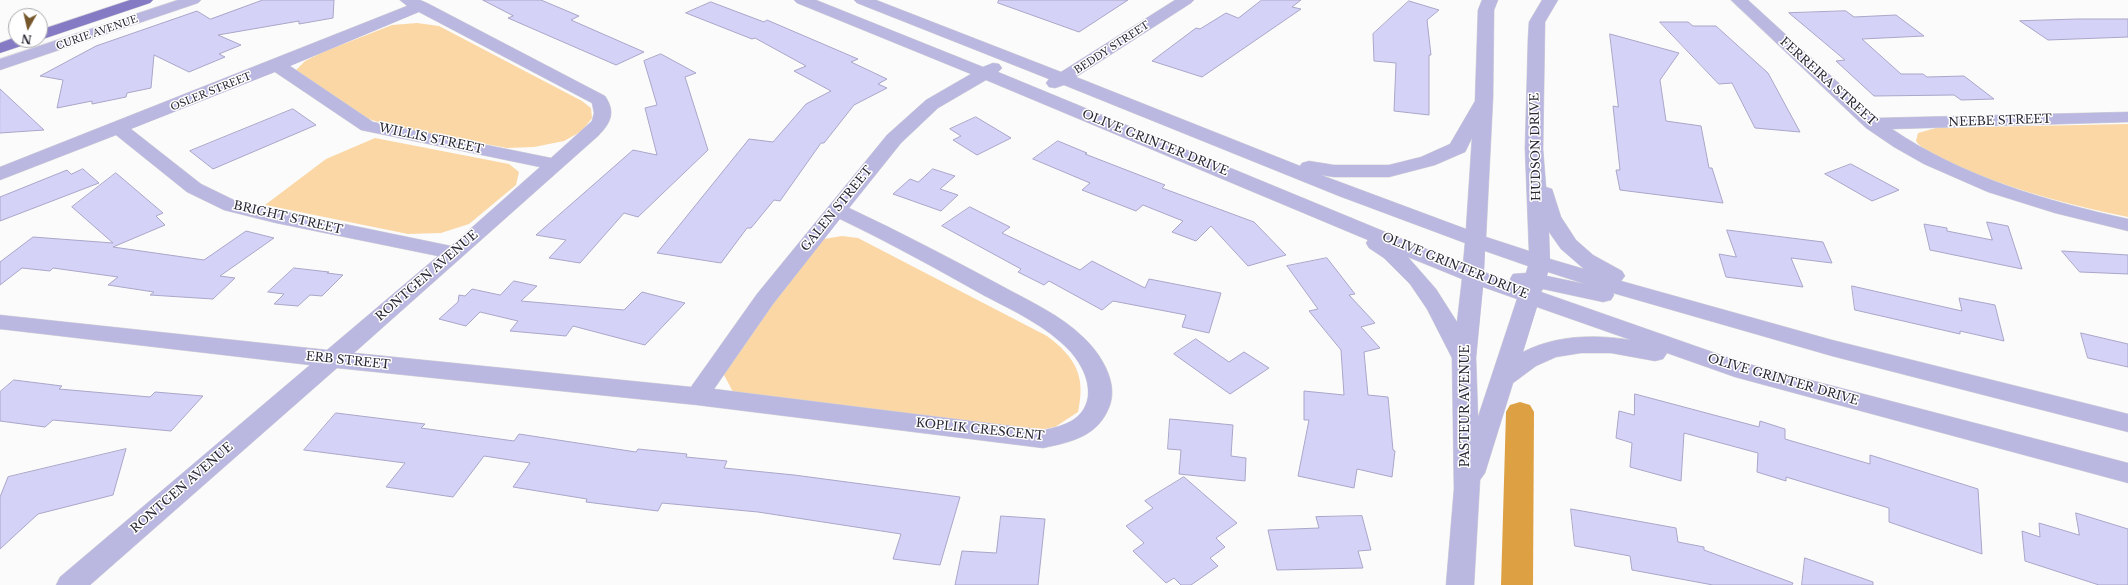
<!DOCTYPE html>
<html>
<head>
<meta charset="utf-8">
<style>
  body { margin:0 }
  #map { position:relative; width:2128px; height:585px; overflow:hidden; background:#fbfbfb; font-family:"Libre Baskerville",serif }
  canvas { display:block }
  .north { position:absolute; left:8px; top:8px; width:40px; height:40px; box-sizing:border-box; background:#fff; border:1px solid #a9a9ae; border-radius:50%; rotate:188deg; font-size:11px; font-weight:700; line-height:16px; text-align:center; color:#292835 }
  .north::after { content:''; display:block; margin:auto; width:14px; height:18px; background:#75572b; clip-path:polygon(50% 0,100% 100%,50% 72%,0 100%) }
</style>
</head>
<body>
<div id="map">
<canvas width="2128" height="585"></canvas>
<div class="north">N</div>
</div>
<script>
const ctx = document.querySelector('canvas').getContext('2d');
ctx.lineJoin = 'round';
function fillPath(path, color) {
  ctx.fillStyle = color;
  ctx.fill(path, 'evenodd');
}
function strokePath(path, color, width, dash) {
  ctx.strokeStyle = color;
  ctx.lineWidth = width;
  ctx.lineCap = dash ? 'butt' : 'round';
  ctx.setLineDash(dash || []);
  ctx.stroke(path);
}
function label(font, color, halo, rows, align = 'center') {
  ctx.font = font + ' "Libre Baskerville",serif';
  ctx.lineWidth = 3;
  ctx.setLineDash([]);
  ctx.textBaseline = 'middle';
  ctx.strokeStyle = halo;
  ctx.fillStyle = color;
  for (const [text, x, y, turn = 0] of rows) {
    ctx.save();
    ctx.translate(x, y);
    ctx.rotate((+turn || 0) * Math.PI / 180);
    ctx.textAlign = isNaN(turn) ? turn : align;
    if (halo) ctx.strokeText(text, 0, 0);
    ctx.fillText(text, 0, 0);
    ctx.restore();
  }
}
fillPath(new Path2D(`
  M417,23L439,26L582,101L591,108L592,118L582,131L564,141L534,147L507,148L390,126L360,116L295,71L305,61L323,52L392,25Z
  M2128,124V217C2074,206 2022,192 1971,172C1952,164 1928,157 1916,141L1918,133L1936,128Z
  M375,138L509,164L519,172L516,185L469,224L441,233L408,234L265,205L326,159Z
  M842,236L858,238L1047,336C1076,358 1086,376 1078,412L1055,427L1028,432L733,392L723,373L809,248L824,239Z`), '#fbd7a6');
fillPath(new Path2D(`
  M1520,402L1530,405L1534,412L1533,585H1501L1506,412L1510,405Z`), '#dda143');
const building = new Path2D(`
  M263,0H334L333,18L299,24V21L218,35L241,45L219,54L225,57L189,72L154,55L151,88L127,93L126,97L92,104V101L57,108L63,80L40,76L96,46L197,11L210,19Z
  M483,0H541L579,16L571,20L644,52L616,65L508,18L513,16Z
  M999,0H1128L1079,32L998,3Z
  M1262,0H1301L1292,7L1301,9L1202,77L1152,61L1196,28L1200,29L1226,13L1238,18Z
  M1409,1L1439,10L1427,20L1431,55H1429V115L1394,111L1396,63L1374,61L1373,34Z
  M711,2L764,22L767,20L858,59L851,62L887,79L878,84L887,88L854,105L824,143H821L780,201L774,200L751,228H747L721,263L657,253L749,139L773,142L806,104L831,91L794,71L806,66L755,38L752,39L686,13Z
  M1846,11L1854,17L1896,15L1924,36L1862,39L1901,74H1923L1927,77L1964,76L1994,99L1961,100L1954,95L1874,96L1836,61L1845,60L1789,13Z
  M2078,19H2128V37L2048,40L2020,21Z
  M1660,22H1688L1693,26H1716L1768,73L1800,132L1755,128L1732,83L1719,84Z
  M1610,34L1679,53L1660,80L1666,121L1701,126L1709,168H1712L1723,203L1620,190L1616,170H1620L1613,106L1618,107Z
  M661,54L696,73L685,77L708,150L638,217L624,213L580,263L549,258L566,240L536,235L633,150L657,155L645,108L657,105L644,61Z
  M0,89L44,130L0,133Z
  M293,109L316,125L213,169L190,151Z
  M976,117L1011,138L977,155L953,140L961,136L950,129Z
  M1058,141L1087,153L1085,154L1165,185L1162,188L1254,222L1286,255L1248,266L1211,226L1196,241L1172,232L1183,221L1143,205L1136,211L1082,190L1090,183L1033,159Z
  M1851,164L1899,190L1872,201L1825,174Z
  M83,169L99,183L0,221V197L67,170L71,174Z
  M933,169L955,176L940,189L958,195L941,211L893,194L910,179L918,182Z
  M116,173L163,213L156,216L165,225L113,247L204,260L246,231L274,238L220,276L235,278L213,299L150,295L154,292L108,285L118,277L53,268L50,271L22,268L0,285V262L33,237L113,243L72,207Z
  M970,207L1010,227L1002,233L1080,270L1092,261L1145,288L1149,279L1221,293L1209,333L1182,327L1186,315L1113,301L1102,310L1049,281L1044,285L1018,272L1021,269L942,226Z
  M1987,222L2008,226L2022,269L1930,250L1924,224L1947,228V231L1992,240Z
  M1727,230L1823,242L1832,263L1791,258L1803,287L1726,277L1719,254L1736,257Z
  M2062,251L2128,255V274L2080,272Z
  M1327,258L1355,294L1349,295L1375,323L1361,327L1380,348L1364,352L1368,395L1388,397L1393,450L1395,451L1392,477L1357,469L1354,488L1298,476L1309,420H1304V391L1344,395L1341,350L1309,311L1318,309L1287,266Z
  M294,268L329,272L327,273L343,275L322,296L310,295L298,306L274,304L284,294L268,292Z
  M514,281L537,286L521,301L624,310L642,292L685,303L645,345L573,326L566,336L510,331L518,321L480,312L466,326L439,319L458,302L459,295L465,296L472,289L500,295Z
  M1852,286L1962,311L1959,298L1995,305L2004,341L1960,331V334L1855,310Z
  M2081,333L2128,344V367L2088,358Z
  M1196,339L1229,362L1244,352L1269,368L1230,394L1174,354Z
  M14,380L62,386L59,389L150,397L155,392L203,396L171,431L53,420L45,427L0,421V392Z
  M1635,394L1759,427L1760,421L1785,429V439L1870,464V455L1978,489L1982,554L1889,522V508L1786,477V481L1757,472L1758,453L1684,433L1681,481L1630,467L1632,443L1616,438L1619,411L1634,415Z
  M336,413L425,424L421,428L514,441L519,434L636,452L638,449L687,454L686,457L727,461L724,468L794,475L960,497L940,565L893,559L901,534L758,512L662,503L658,511L586,502L587,499L513,487L530,463L484,456L453,497L386,487L405,463L304,450Z
  M1170,419L1233,425L1231,456L1246,458L1245,481L1179,474L1181,450L1168,449Z
  M126,449L113,495L38,514L0,549V497L8,477Z
  M1184,477L1237,523L1216,538L1225,547L1210,558L1218,566L1191,585H1181L1174,578L1166,583L1133,551L1144,543L1126,526L1153,508L1145,501Z
  M1571,509L1676,528L1678,542L1704,547V550L1793,583L1792,585H1713L1632,570L1630,556L1575,546Z
  M2076,513L2128,529V585H2099L2025,561L2022,531L2040,537L2039,523L2079,535Z
  M1001,516L1045,519L1038,585H955L962,551L996,553Z
  M1362,516L1371,550L1358,551L1363,568L1277,570L1268,530L1319,528L1316,517Z
  M1805,558L1873,582V585H1802Z`);
fillPath(building, '#d5d2f8');
strokePath(building, '#a9a6c8', 1);
const minor = new Path2D(`
  M178,0H201L198,3L0,70V59Z
  M400,0H420L427,3L605,96C616,112 611,123 598,136L354,353L691,387L757,294L887,135L926,100L971,74L797,3L794,0H816L983,67L993,63L999,64L1002,68L998,72L1463,264L1465,243L1339,196L1064,85L1055,88L1049,87L1046,83L1049,79L857,3L854,0H876L1061,72L1175,0H1194L1191,3L1076,77L1300,166L1302,163L1309,161L1334,165H1389L1421,157L1450,144L1475,101L1478,10L1482,0H1498L1494,10L1493,98L1486,237L1529,251L1525,149L1528,39L1529,22L1542,0H1558L1545,22L1543,149L1546,187L1552,189L1561,217L1576,240L1593,255L1622,271L1625,276L1621,281L1832,340L2128,414V432L1832,356L1613,293L1614,295L1611,300L1603,302L1543,289L1541,292L1741,362L2128,463V483L1735,377L1667,353L1663,359L1655,361L1611,353H1581L1556,357L1536,366L1513,383L1485,473L1480,480L1474,585H1446L1454,489L1452,358L1427,309L1410,284L1384,258L1369,248L1366,243L1368,240L986,80L938,108L901,143L849,208C900,232 950,258 1000,285C1029,301 1061,315 1084,338C1101,354 1118,382 1110,405C1099,436 1072,442 1043,448L697,405L337,368L90,585H56L60,577L310,365L0,329V315L327,350L438,256L276,223L224,210L187,192L116,135L0,180V167L407,6ZM419,12L592,103L594,113L592,121L551,158L373,122L290,66ZM275,72L361,130L540,167L451,246L238,202L201,184L131,129ZM1472,138L1466,229L1321,175L1334,177H1389L1435,165L1465,152ZM840,219C890,243 937,269 985,296C1014,311 1046,326 1069,350C1080,362 1090,379 1088,397C1084,420 1064,426 1043,430L714,389L773,304ZM1549,232L1561,249L1584,269L1550,259ZM1485,251L1528,266L1526,273L1513,274L1510,279L1512,282L1484,272ZM1408,257L1462,279L1457,322L1436,289ZM1548,272L1585,284L1547,276ZM1483,287L1517,299L1478,417L1476,358ZM1537,307L1631,340C1595,334 1555,335 1523,352Z
  M1731,0H1748L1877,118L2128,112V122L1892,129C1963,177 2046,201 2128,219V231L2055,213L1988,192L1924,164L1894,147L1866,128Z`);
const major = new Path2D(`
  M130,0H153L150,3L40,40V30Z
  M16,37V40H32L30,43L0,53V43Z`);
strokePath(minor, '#d5d5d7', 1);
strokePath(major, '#d5d5d7', 1);
fillPath(minor, '#bab7e0');
fillPath(major, '#857bc5');
label('10px', '#292835', '#fff', [
  ["CURIE AVENUE",97,33,-19],
  ["BEDDY STREET",1112,48,-33],
  ["OSLER STREET",211,92,-22]
]);
label('12px', '#292835', '#fff', [
  ["FERREIRA STREET",1828,82,42],
  ["NEEBE STREET",2000,121,-2],
  ["WILLIS STREET",431,139,12],
  ["OLIVE GRINTER DRIVE",1155,143,22],
  ["HUDSON DRIVE",1536,147,-91],
  ["GALEN STREET",837,209,-51],
  ["BRIGHT STREET",288,218,13],
  ["OLIVE GRINTER DRIVE",1455,266,22],
  ["RONTGEN AVENUE",427,276,-41],
  ["ERB STREET",348,361,6],
  ["OLIVE GRINTER DRIVE",1783,380,16],
  ["PASTEUR AVENUE",1466,406,-90],
  ["KOPLIK CRESCENT",980,430,6],
  ["RONTGEN AVENUE",182,488,-41]
]);
</script>
</body>
</html>
